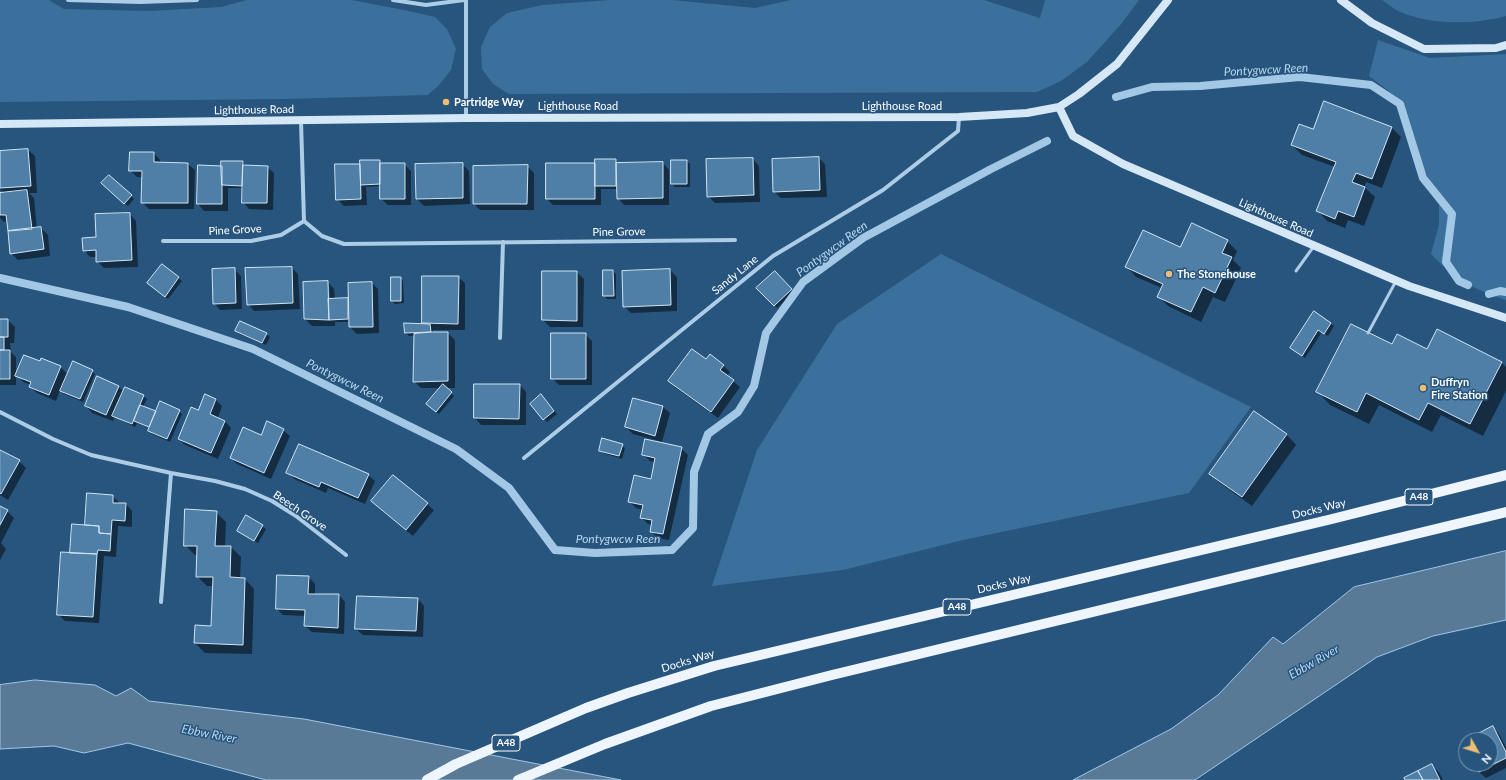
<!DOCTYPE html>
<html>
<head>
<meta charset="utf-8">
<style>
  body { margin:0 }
  #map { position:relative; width:1506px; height:780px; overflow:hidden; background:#27557e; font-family:Lato,sans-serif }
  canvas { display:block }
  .north { position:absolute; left:1458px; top:732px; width:40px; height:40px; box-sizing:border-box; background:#27557e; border:1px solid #7d99b2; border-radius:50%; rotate:129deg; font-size:11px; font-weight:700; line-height:16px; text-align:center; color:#fff }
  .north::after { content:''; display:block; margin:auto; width:14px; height:18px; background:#edbe73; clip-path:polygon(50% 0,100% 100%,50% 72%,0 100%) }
</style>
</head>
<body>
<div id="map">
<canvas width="1506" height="780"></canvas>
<div class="north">N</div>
</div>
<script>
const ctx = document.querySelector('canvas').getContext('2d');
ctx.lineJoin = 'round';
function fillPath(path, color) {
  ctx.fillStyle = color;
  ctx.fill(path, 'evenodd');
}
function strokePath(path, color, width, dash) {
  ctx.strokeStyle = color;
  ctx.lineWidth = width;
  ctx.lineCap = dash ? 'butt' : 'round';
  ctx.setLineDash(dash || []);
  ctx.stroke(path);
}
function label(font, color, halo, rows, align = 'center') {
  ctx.font = font + ' Lato,sans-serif';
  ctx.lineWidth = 3;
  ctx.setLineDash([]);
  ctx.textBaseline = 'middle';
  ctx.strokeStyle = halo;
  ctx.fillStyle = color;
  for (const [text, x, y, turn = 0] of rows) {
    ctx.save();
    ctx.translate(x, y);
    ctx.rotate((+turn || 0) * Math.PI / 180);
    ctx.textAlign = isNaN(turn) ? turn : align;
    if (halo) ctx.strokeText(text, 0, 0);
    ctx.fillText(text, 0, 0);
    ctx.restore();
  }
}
fillPath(new Path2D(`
  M0,0H49L64,9L149,11L221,7L247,0H352L409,11L435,17L447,29L456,49L451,70L439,85L428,95L287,99L0,102Z
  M610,0H672L755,8L791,0H984L1040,18L1045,0H1139L1122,23L1087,62L1061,81L1037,92L509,94L493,84L482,69L481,47L490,27L507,13L542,5Z
  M1382,0H1506V16C1473,25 1432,25 1400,12C1394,9 1388,4 1382,0Z
  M1378,40L1430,58L1506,54V300C1473,289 1456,280 1431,254L1439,224V200L1420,161L1390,92L1369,76Z
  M941,254L1251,407L1189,493L963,540L843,570L712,586L757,450L837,324Z`), '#3b6f9c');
const water = new Path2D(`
  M1506,551V620L1433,636L1377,657L1195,780H1073L1171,729L1218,695L1273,637L1283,644L1354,587Z
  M35,680L95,685L116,696L131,688L149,701L304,719L621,780H266L128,743L84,753L54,746L0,749V685Z`);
fillPath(water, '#587a97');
strokePath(water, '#a2c8e6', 1);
fillPath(new Path2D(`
  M1392,128L1401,137L1382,188L1366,182L1364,187L1375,197L1364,226L1348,220L1345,228L1327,221L1318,211L1335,167L1302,155L1292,145L1313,130Z
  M28,150L35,156L37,193H29L34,198L37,229L41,228L48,235L50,256L18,260L11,253L8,221L4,222L0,218V194H5L0,189V152Z
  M154,153L160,160V163L188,164L195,170L194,209H149L142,202V177H137L130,170Z
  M819,158L825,164L827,197L781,198L774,192Z
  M753,159L759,166L760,202L715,203L708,196Z
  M616,160L619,164L663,163L669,170V205H624L618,198L617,189H601V205H553L547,199L594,164Z
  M380,161L383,164H404L411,171V205H388L381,199V186L366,187L367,205L344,206L337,199V165H361Z
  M687,161L690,164V187H675L672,184Z
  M243,162L246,166L267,167L274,173L273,210L249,209L243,202V188H228V211H204L198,204Z
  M462,164L469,171L470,204L424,206L417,199Z
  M527,166L534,173V210H480L474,204Z
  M106,186L131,196L134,199L128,206Z
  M130,214L136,221L138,267L104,268L97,261V257H90L84,250L97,238Z
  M1227,241L1237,251L1233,260L1241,268L1225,302L1213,297L1201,322L1168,306L1158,296L1162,288L1136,277L1127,267L1181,249Z
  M163,265L182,281L168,299L152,286Z
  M292,268L298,274L300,309L254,311L248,304Z
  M234,269L241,276L242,309L220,310L214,303Z
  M670,270L677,277V311L631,313L624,306Z
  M613,271L616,274V299H607L604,295Z
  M577,272L584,279L583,327H550L543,320Z
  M775,272L794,292L777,308L758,288Z
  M423,277H458L465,283V330H433V334L448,333L455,340V388H445L454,396L439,414L431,407L441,388H421L414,381L415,336H409L406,333L405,324L425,325L423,323Z
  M400,278L403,281L404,303L395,304L392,301Z
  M328,282L334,289L335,300L347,299L349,301L372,283L378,289L379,333L357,334L350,327V322H335V326H312L305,319ZM327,284H329L330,300H328Z
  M1314,312L1334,326L1328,336L1322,332L1305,358L1291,348Z
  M0,320H8L15,327L14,343H10L11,352L16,357V385H0Z
  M236,331L266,334L270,337L266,345L239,334Z
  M585,334L592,341V385H559L552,378Z
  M1393,346L1501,362L1506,367V391L1483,436L1441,415L1432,432L1379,405L1369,424L1330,405L1318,392Z
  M706,361L723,365L730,372L727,376L740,387L718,418L676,388L669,381Z
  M40,362L60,367L68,374L92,371L95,374L83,402L64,394L60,390L56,401L37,393L30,387L31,385L23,382L17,375Z
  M520,385L526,392V425H481L475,418Z
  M118,386L124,392L143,396L147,399L143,407L156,413L179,411L182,414L170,442L152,434L149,431L150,428L137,423L135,427L115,417L113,421L92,413L86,406Z
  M544,399L557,414L547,422L531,404Z
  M634,399L663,407L670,413L662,442L633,434L626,427Z
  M216,400L222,406L218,418L225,421L231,428L218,459L185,445L179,439L198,411Z
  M1254,412L1287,435L1296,445L1252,506L1220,483L1210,474Z
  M283,430L290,436L271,479L237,464L231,458Z
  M622,445L625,448L622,459L603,453L600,450Z
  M681,448L688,455L669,540L657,538L651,531L652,525L648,524L641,517L643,510L636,508L629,501L652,480L655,462L650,461L643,454Z
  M0,451L19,461L26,468L8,500L0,495Z
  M288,472L368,475L375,481L365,504L328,488L326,493L294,479Z
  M112,496L119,502V504H126L132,511V527L118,526L116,557L104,556L99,623L65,621L58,614L71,554L86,526Z
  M427,504L434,510L413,536L379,508Z
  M0,507L7,511L14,518L1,543L6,549L0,560Z
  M216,512L226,522L225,547H231L241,557L240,579H245L254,589L252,654L205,653L195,643L212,627L214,586H207L197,576L198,555H195L185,545Z
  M246,516L266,529L258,543L238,531Z
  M309,577L315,584V595H339L345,602L344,634L312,632L305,626L306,616L283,615L277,609Z
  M418,599L424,606L423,637L363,635L356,629Z
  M1493,727L1499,734L1506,747V768L1486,778L1479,772L1476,764H1490V740H1467Z
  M1432,766L1439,772L1443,780H1403Z`), '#0007');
strokePath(new Path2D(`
  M1116,97L1152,87L1200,86L1300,77L1371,85L1400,104L1423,178L1452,214L1446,262L1459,281L1468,285
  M0,278L128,307L253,349L456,449L509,488L555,550L595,553L672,550L693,528L694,472L708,434L738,412L754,386L766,333L803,282L863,238L991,169L1047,141
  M1489,294L1500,291L1506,292`), '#a2c8e6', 8);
const building = new Path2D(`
  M1324,101L1392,127L1372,179L1356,173L1352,182L1365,187L1354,217L1338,211L1335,219L1316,211L1336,162L1291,145L1299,124L1313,129Z
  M28,149L31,186L0,188V151Z
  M130,152H154V162L188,163V203H141L142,171H129Z
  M819,157L820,190L773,192L772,159Z
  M753,158L754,195L707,197L706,159Z
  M595,159H616V186H595Z
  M360,160H380V184L361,185Z
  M671,160H687V184H671Z
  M221,161H243L242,186L222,185Z
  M663,162V198L617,199L616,163Z
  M380,163H405V199H380Z
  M463,163V198L416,199L415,164Z
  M546,163H595V199H546Z
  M335,164H360L361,199L336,200Z
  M198,165L222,166V204H197Z
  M243,165L268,166L267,203H242Z
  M528,165L527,204H473V166Z
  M109,175L132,195L124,204L101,183Z
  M27,190L32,229L8,231L6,215H0V193Z
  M130,213L132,260L96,262V250L83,251L82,238L96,237L95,214Z
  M1192,223L1228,240L1222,253L1232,257L1215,293L1203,287L1191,312L1157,297L1163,284L1125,267L1143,230L1180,247Z
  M41,227L44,249L10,254L8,231Z
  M162,264L179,277L165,297L147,283Z
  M292,267L293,303L247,305L245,268Z
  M235,268L236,303L213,304L212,269Z
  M670,269L671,305L623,307L622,271Z
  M603,270H613L614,296H603Z
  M542,271H577V321L542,320Z
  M775,271L792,289L774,306L756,288Z
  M422,276H459L458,324L422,323Z
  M391,277H401V301H391Z
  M328,281L329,320L304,319L303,282Z
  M372,282L373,327H349L348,283Z
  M348,298V319L329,320L328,299Z
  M1314,311L1331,323L1324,334L1318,330L1302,356L1290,348Z
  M0,319H8V337H0Z
  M240,321L267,333L262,343L235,331Z
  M404,323L430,324L431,332L405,333Z
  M1351,324L1392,344L1397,334L1427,349L1437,329L1502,362L1470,424L1428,403L1419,420L1366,393L1357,412L1316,392Z
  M431,332H448V381L413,382L414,334Z
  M551,333H586V379H551Z
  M0,337H4V350H0Z
  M692,349L706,359L710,354L724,365L720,370L734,380L711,412L668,381Z
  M0,350H10V379H0Z
  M24,355L40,361L41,358L61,366L49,395L29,387L31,382L15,376Z
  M73,361L93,370L80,399L60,391Z
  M97,376L119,386L106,415L85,406Z
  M443,384L452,392L436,412L426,404Z
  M474,384H520L519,419L474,418Z
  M125,387L144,395L132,424L112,416Z
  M205,394L216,399L210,414L225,421L211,453L178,439L191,407L198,410Z
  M541,394L554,411L543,420L530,404Z
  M633,398L663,406L655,436L625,427Z
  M160,401L180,410L167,439L148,431Z
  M140,405L156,411L149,427L134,421Z
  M1254,411L1287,434L1242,497L1209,474Z
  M267,421L284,429L264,473L230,458L243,427L261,435Z
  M602,438L623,444L619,456L599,451Z
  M645,439L682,447L663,534L650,532L652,520L640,518L643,505L628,502L634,475L651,479L655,458L642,455Z
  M299,444L369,474L358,498L321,482L319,487L286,473Z
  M0,450L20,460L1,494L0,493Z
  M393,475L428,503L406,530L371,501Z
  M87,493L113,495V503H126L125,521L112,520L111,534L99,533V526L85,525Z
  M0,506L8,510L0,525Z
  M185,509L217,511L215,546H231L230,577L245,578L243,645L194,643L195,625L211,626L213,577H196L197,546H184Z
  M246,515L263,525L254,541L237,531Z
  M72,524L99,526V533L111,534L110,551L98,550L97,554L70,553Z
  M61,552L97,554L93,617L57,615Z
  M277,575L309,576L308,594H339L338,628L304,626L305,610L276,609Z
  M357,596L418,598L416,631L355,629Z
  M1493,726L1506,752V758L1494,764L1490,757V740H1481L1478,734Z
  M1478,734L1481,740H1466V747L1463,741Z
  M1490,757L1494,764L1479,772L1475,764H1490Z
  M1432,764L1440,780H1423L1418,771Z
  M1418,771L1423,780H1405L1404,778Z`);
fillPath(building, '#4f7fa7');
strokePath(building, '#d0e4f4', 1);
strokePath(new Path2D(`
  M1296,271L1314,246
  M1368,333L1396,281`), '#adcce5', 3);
strokePath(new Path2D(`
  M68,0L140,2L197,0
  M393,0L426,5L464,0
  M466,0V118
  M301,121L304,221
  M163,241H251L281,235L304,221L322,236L344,244L735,240
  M500,338L503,242
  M0,412L53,439L91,455L171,473L215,481L245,489L272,501L296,516L346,555
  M524,458L773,256L883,190L958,131L959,117
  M161,602L171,473`), '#adcce5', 4);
strokePath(new Path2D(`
  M1341,0L1372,23L1424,49L1496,48L1506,45
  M1059,107L1073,136L1123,164L1409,286L1506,318
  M0,124L466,118L959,117L1027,113L1059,107L1079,94L1117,64L1168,0`), '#d6e7f5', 8);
strokePath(new Path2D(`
  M427,780L456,764L586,708L628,693L714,666L1332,519L1506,475
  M518,780L605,744L711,706L832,675L1506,512`), '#eef5fd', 10);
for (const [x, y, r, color] of [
  [446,102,4,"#edbe73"],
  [1169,274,4,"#edbe73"],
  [1423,388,4,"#edbe73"]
]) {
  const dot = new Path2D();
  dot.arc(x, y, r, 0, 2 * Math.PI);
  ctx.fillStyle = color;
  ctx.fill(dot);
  strokePath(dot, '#27557e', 1.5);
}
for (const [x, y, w] of [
  [1419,497,28],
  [957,607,28],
  [506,743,28]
]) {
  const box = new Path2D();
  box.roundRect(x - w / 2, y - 8, w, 16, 3);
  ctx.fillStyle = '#27557e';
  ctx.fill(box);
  strokePath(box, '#fff', 1);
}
label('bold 10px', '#fff', null, [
  ["A48",1419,497],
  ["A48",957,607],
  ["A48",506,743]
]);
label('bold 11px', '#fff', '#27557e', [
  ["Partridge Way",454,102],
  ["The Stonehouse",1177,274],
  ["Duffryn",1431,382],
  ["Fire Station",1431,395]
], 'left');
label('11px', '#fff', '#27557e', [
  ["Lighthouse Road",578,106],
  ["Lighthouse Road",902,106],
  ["Lighthouse Road",254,110,-1],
  ["Lighthouse Road",1276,218,24],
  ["Pine Grove",235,230,-3],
  ["Pine Grove",619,232,-1],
  ["Sandy Lane",735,275,-39],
  ["Docks Way",1319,509,-14],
  ["Beech Grove",300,511,34],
  ["Docks Way",1004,584,-13],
  ["Docks Way",688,661,-17]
]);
label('italic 12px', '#b8d5ed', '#27557e', [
  ["Pontygwcw Reen",1266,70,-3],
  ["Pontygwcw Reen",832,249,-36],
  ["Pontygwcw Reen",345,381,26],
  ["Pontygwcw Reen",618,539],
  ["Ebbw River",1314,662,-30],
  ["Ebbw River",209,734,11]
]);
</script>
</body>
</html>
